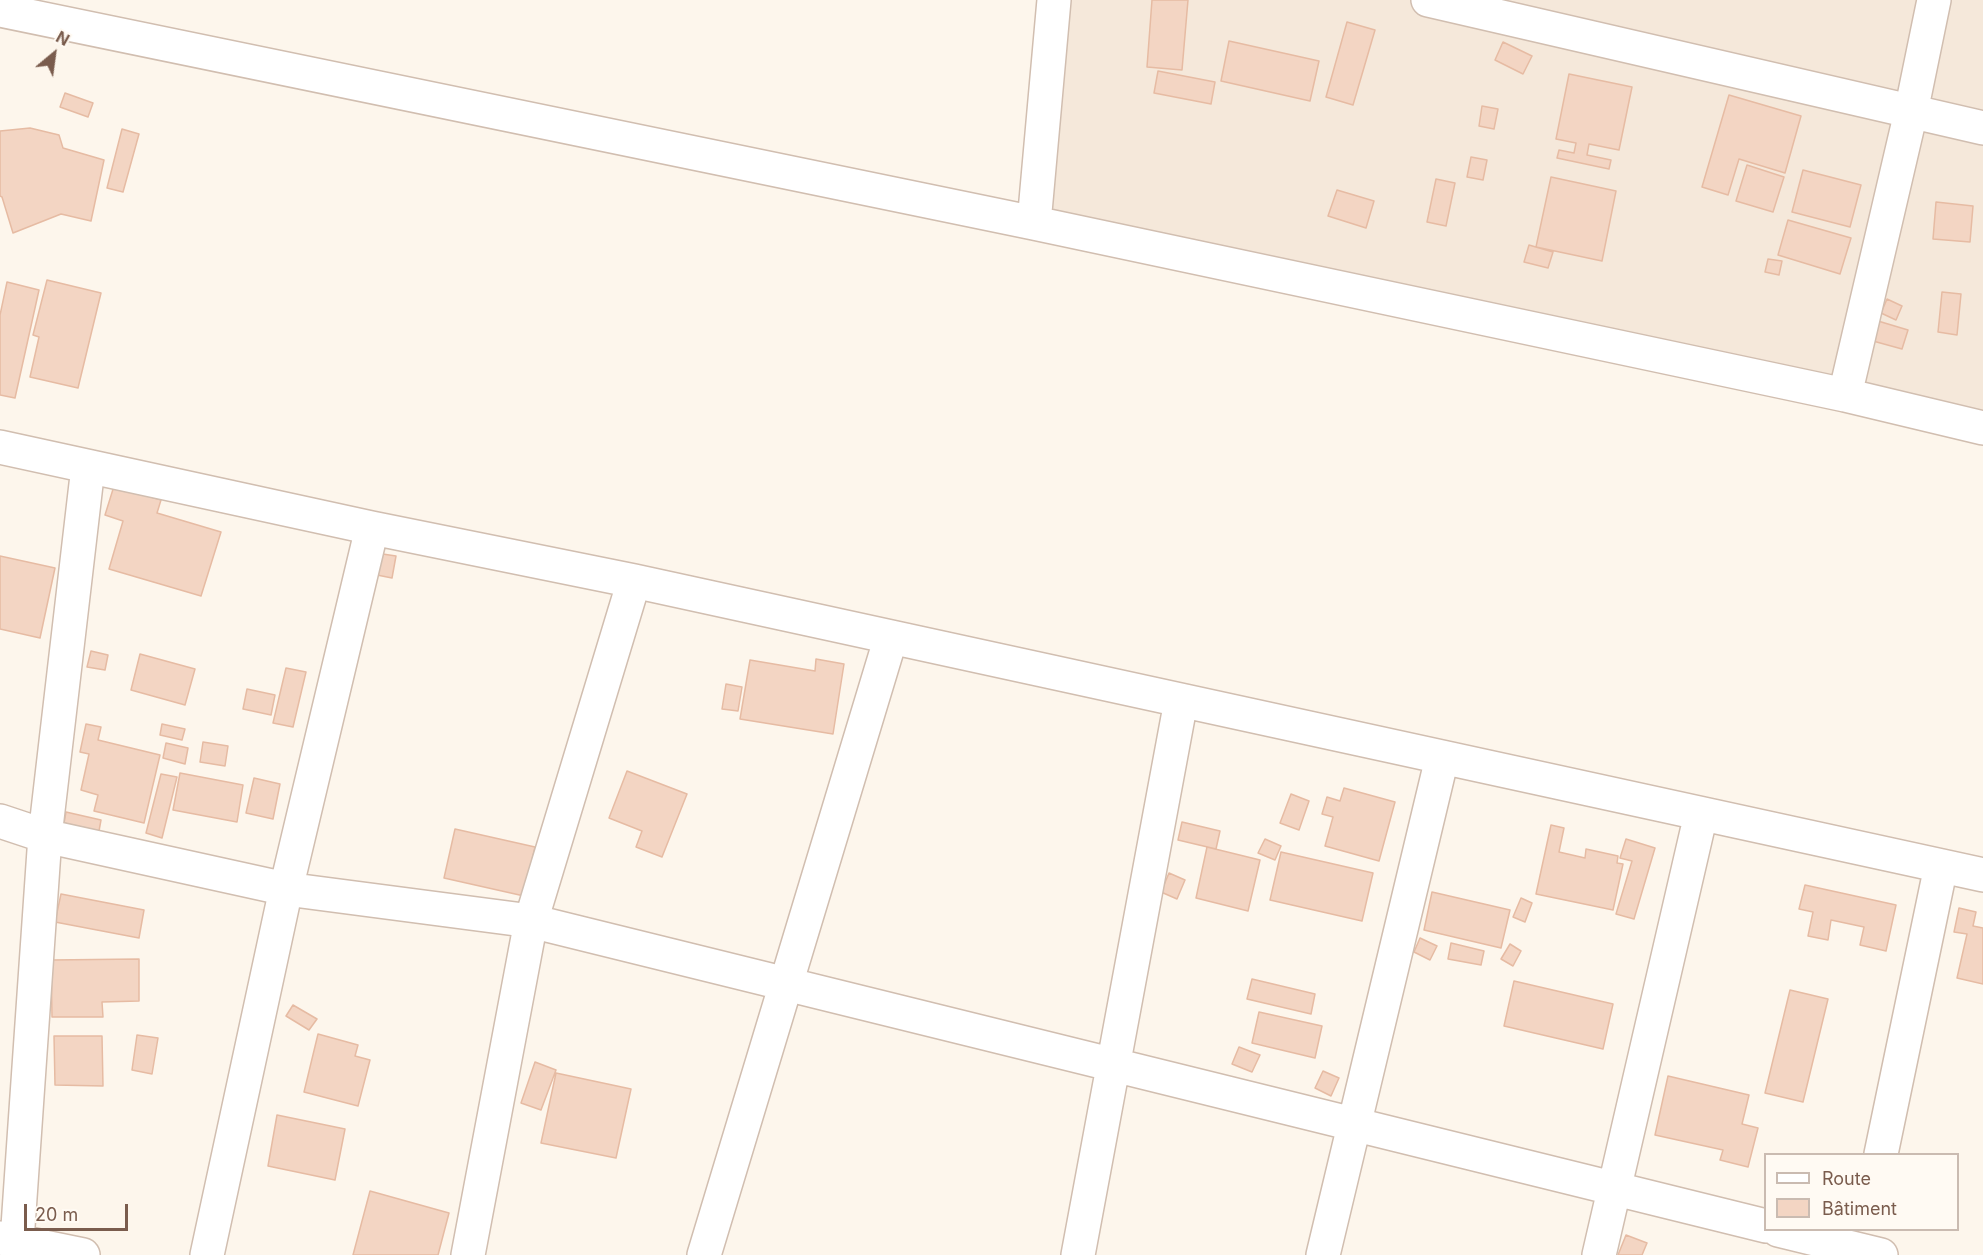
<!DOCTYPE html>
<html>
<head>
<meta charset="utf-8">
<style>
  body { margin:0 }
  #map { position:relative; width:1983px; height:1255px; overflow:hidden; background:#fdf6ec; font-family:Inter,sans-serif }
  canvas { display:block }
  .legend { position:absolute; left:1764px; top:1153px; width:195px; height:78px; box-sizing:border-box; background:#fffaf3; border:2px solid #cabbb1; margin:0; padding:8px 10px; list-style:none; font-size:18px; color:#7a5c4d }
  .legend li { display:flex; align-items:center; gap:12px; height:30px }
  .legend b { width:30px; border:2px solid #cabbb1 }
  .north { position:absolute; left:24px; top:24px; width:60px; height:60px; -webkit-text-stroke:4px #fffaf3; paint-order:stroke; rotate:29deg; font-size:16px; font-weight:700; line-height:24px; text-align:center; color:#7a5c4d }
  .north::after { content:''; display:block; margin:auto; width:21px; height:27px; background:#7a5c4d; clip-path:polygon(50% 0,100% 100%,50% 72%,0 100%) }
  .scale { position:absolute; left:24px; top:1204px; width:104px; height:27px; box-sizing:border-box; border:3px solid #7a5c4d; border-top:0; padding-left:8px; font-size:18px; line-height:21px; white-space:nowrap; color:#7a5c4d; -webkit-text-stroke:4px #fffaf3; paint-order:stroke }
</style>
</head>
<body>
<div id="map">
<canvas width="1983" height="1255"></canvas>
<ul class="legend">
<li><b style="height:8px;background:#fff"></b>Route</li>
<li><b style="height:16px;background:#f3d5c3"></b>Bâtiment</li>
</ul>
<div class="north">N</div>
<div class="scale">20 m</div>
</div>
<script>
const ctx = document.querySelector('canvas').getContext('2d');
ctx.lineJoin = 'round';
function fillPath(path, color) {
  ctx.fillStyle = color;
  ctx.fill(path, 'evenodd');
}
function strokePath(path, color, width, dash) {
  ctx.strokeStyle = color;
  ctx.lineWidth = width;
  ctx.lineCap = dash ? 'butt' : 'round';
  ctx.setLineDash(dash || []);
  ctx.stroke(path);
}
fillPath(new Path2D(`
  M1051,0H1983V428L1034,223Z`), '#f5e8da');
const building = new Path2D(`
  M1152,0H1188L1182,70L1147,67Z
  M1347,22L1375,30L1353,105L1326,97Z
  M1229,41L1319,61L1310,101L1221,81Z
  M1503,42L1532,56L1523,74L1495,60Z
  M1158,71L1215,82L1211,104L1154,93Z
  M1569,74L1632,87L1619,150L1589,144L1587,155L1611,160L1609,169L1557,158L1559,150L1574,153L1576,143L1556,139Z
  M65,93L93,103L88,117L60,107Z
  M1729,95L1801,116L1785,173L1739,159L1728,195L1702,187Z
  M1482,106L1498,109L1494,129L1479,126Z
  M30,128L59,135L63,148L104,160L91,221L61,214L13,233L2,197L0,196V131Z
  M122,129L139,134L123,192L107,188Z
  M1471,157L1487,160L1483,180L1467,177Z
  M1747,165L1784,177L1773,212L1736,201Z
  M1803,170L1861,185L1850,227L1792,212Z
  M1551,177L1616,191L1602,261L1536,247Z
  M1436,179L1455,183L1446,226L1427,222Z
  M1337,190L1374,201L1366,228L1328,216Z
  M1936,202L1973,206L1970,242L1933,239Z
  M1788,220L1851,238L1840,274L1778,255Z
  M1529,245L1553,252L1548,268L1524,262Z
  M1768,259L1782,261L1779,275L1765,272Z
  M47,280L101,293L78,388L30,377L39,337L33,335Z
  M7,282L39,290L15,398L0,395V315Z
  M1942,292L1961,294L1957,335L1938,332Z
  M1887,299L1902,306L1896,320L1881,313Z
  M1878,321L1908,330L1902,349L1873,341Z
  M114,486L161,500L157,513L221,532L201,596L109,569L123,521L105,515Z
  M376,553L396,556L392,578L372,574Z
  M0,556L55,568L40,638L0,629Z
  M91,651L108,655L105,670L87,667Z
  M140,654L195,669L185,705L131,690Z
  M816,659L844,664L833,734L740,719L750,660L815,671Z
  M286,668L306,672L293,727L273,723Z
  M726,684L742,687L738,711L722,709Z
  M247,689L275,695L271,715L243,709Z
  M86,724L101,727L98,740L160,755L144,823L94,811L98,795L81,790L89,754L80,752Z
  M162,724L185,729L182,740L160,735Z
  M203,742L228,746L225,766L200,762Z
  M166,743L188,748L185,764L163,758Z
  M627,771L687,794L662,857L636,847L642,831L609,818Z
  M180,773L243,785L237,822L173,810Z
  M161,774L177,777L162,838L146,833Z
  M254,778L280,784L273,819L246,813Z
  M1344,788L1395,802L1379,861L1325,846L1333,817L1322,814L1327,797L1340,801Z
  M1291,794L1309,801L1299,830L1280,823Z
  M66,812L101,820L99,831L64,823Z
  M1182,822L1220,831L1216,849L1178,840Z
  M1551,825L1564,828L1559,852L1585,858L1586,849L1618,856L1617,863L1623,864L1613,910L1536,894Z
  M455,829L535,847L524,896L444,878Z
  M1265,839L1281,846L1275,860L1258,853Z
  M1626,839L1655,848L1634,919L1616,914L1632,861L1620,858Z
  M1207,847L1260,860L1248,911L1196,898Z
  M1281,852L1373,873L1362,921L1270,900Z
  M1169,873L1185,880L1177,899L1161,892Z
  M1805,885L1896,905L1886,951L1860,945L1864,927L1831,920L1828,940L1808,936L1813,912L1799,909Z
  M1432,892L1510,910L1501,948L1424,930Z
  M61,894L144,910L139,938L55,922Z
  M1521,898L1532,903L1525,922L1513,917Z
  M1959,908L1976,912L1973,926L1983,928V984L1957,978L1967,934L1954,932Z
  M1420,938L1437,946L1430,960L1414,952Z
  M1451,943L1484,951L1481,965L1448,959Z
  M1510,944L1521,951L1513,966L1501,959Z
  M139,959V1001L102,1002L103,1017H52L51,960Z
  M1252,979L1315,994L1311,1014L1247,999Z
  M1514,981L1613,1004L1603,1049L1504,1026Z
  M1790,990L1828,999L1803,1102L1765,1093Z
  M293,1005L317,1019L309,1030L286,1016Z
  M1259,1012L1322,1026L1315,1058L1252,1043Z
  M318,1034L358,1045L355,1056L370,1060L358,1106L304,1092Z
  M137,1035L158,1038L152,1074L132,1070Z
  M54,1036H102L103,1086L55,1085Z
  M1239,1047L1260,1055L1252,1072L1232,1064Z
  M535,1062L556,1070L541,1110L521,1103Z
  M1323,1071L1339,1078L1331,1096L1315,1088Z
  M556,1073L631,1089L616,1158L541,1143Z
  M1668,1076L1749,1095L1742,1124L1758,1128L1748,1167L1720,1160L1723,1150L1655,1135Z
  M277,1115L345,1129L335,1180L268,1166Z
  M370,1191L449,1213L438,1255H353Z
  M1626,1235L1647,1243L1642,1255H1618Z`);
fillPath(building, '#f3d5c3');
strokePath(building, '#e6bba3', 1.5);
const minor = new Path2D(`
  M1428,0L1983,128
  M0,10L1034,223L1845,395L1983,428
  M1034,223L1054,0
  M1845,395L1911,112L1934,0
  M0,447L372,528L634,581L1983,875
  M0,821L45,836L286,889L531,921L1766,1226
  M1881,1154L1941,866
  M1778,1230L1881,1255
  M0,1238L83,1255
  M17,1241L45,836L88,467
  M207,1255L286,889L372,528
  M468,1255L531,921L634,581
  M704,1255L891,637
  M1078,1255L1181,701
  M1323,1255L1442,758
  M1599,1255L1701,814`);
strokePath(minor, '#d1beb0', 36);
strokePath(minor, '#fff', 33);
</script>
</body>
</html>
